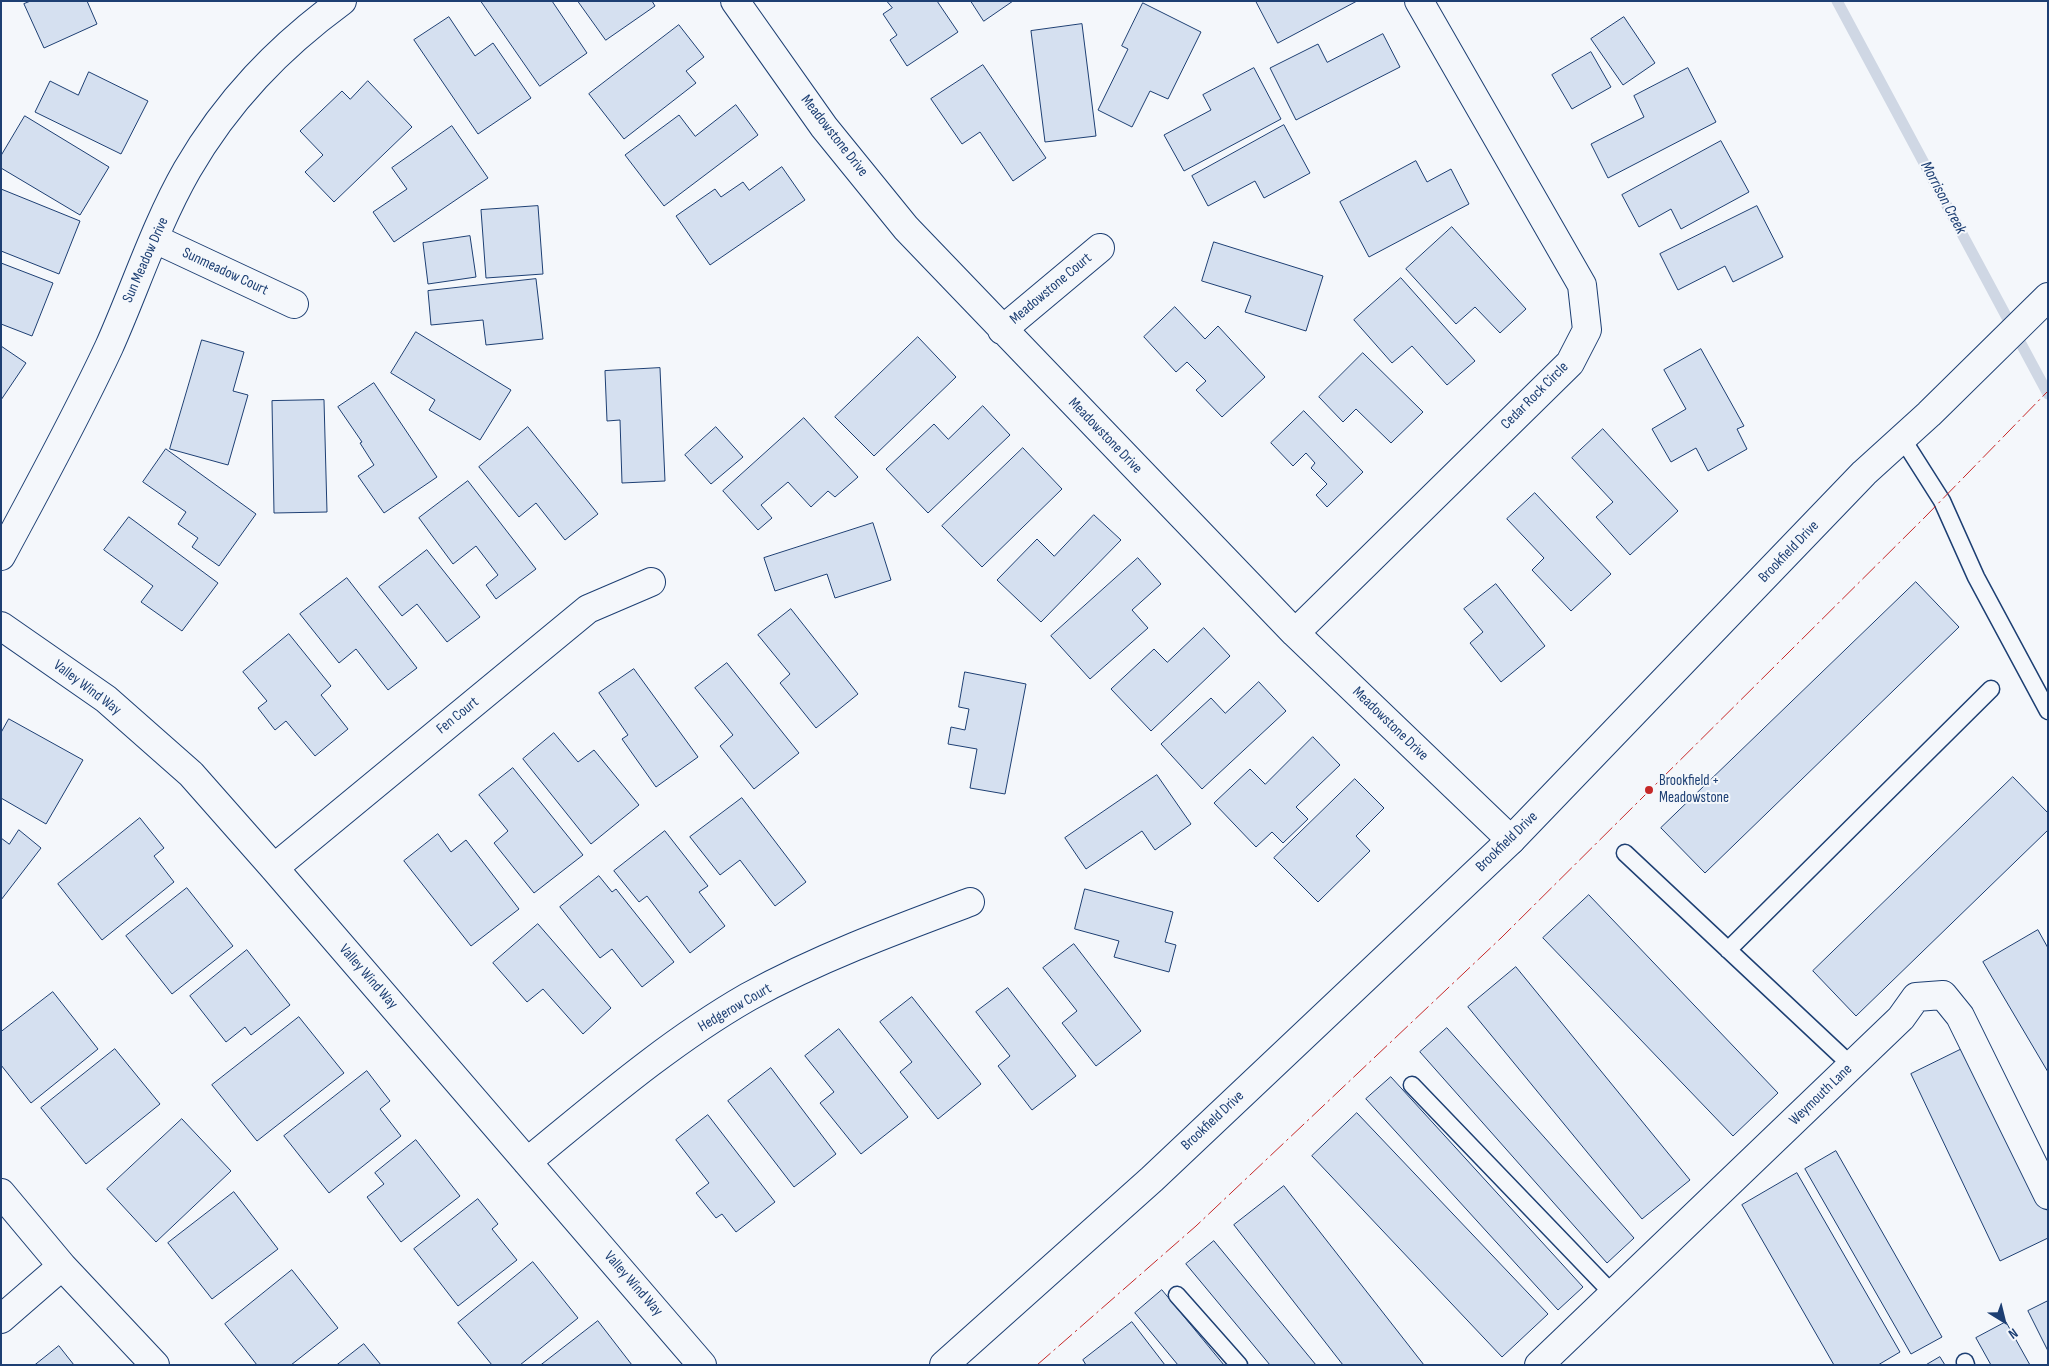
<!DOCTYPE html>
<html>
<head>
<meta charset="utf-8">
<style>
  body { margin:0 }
  #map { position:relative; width:2049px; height:1366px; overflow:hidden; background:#f4f7fb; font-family:"Sofia Sans Condensed",sans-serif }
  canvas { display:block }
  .frame { position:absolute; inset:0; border:2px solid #1d3f73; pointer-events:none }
  .north { position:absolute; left:1979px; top:1296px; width:50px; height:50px; -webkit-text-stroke:4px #f4f7fb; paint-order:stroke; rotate:144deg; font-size:14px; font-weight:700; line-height:20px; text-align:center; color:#1d3f73 }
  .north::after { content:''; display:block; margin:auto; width:18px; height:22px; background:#1d3f73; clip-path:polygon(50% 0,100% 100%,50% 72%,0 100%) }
</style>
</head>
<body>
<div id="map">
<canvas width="2049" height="1366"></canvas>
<div class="frame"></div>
<div class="north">N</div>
</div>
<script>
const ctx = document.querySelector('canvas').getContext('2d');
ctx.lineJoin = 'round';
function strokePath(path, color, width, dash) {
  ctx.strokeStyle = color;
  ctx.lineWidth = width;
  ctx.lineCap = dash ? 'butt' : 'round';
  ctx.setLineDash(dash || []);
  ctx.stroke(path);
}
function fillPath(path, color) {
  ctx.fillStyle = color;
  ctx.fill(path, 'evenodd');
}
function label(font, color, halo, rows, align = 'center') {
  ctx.font = font + ' "Sofia Sans Condensed",sans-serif';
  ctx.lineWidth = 4;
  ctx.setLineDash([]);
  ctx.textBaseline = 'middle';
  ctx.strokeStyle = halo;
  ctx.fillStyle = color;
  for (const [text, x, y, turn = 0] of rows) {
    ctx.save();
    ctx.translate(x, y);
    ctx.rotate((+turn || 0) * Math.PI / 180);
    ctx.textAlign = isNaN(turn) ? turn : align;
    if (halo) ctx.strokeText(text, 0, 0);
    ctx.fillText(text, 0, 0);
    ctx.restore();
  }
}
strokePath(new Path2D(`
  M1837,1L2048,394`), '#cfd7e4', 11);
const building = new Path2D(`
  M31,1H87L97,24L44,48L24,4Z
  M481,1H552L587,53L540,86Z
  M578,1H652L655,6L606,40Z
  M887,1H937L958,32L907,66L890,40L897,35L883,14L892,8Z
  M971,1H1013L984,21Z
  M1256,1H1357L1278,43Z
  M1143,3L1201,32L1168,99L1150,91L1132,127L1098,110L1128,49L1122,46Z
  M449,17L475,56L493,43L531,98L478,134L414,40Z
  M1624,17L1655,63L1623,85L1591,39Z
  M1082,24L1096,136L1045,142L1031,31Z
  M679,25L704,57L686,71L696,83L624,139L589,94Z
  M1383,34L1400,67L1296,120L1270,68L1318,44L1327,62Z
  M1591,52L1611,87L1572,109L1552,75Z
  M983,65L1046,158L1013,181L980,132L962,144L931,99Z
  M1254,68L1281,119L1184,171L1164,135L1211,110L1203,95Z
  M1688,68L1716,122L1608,178L1591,144L1644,117L1634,96Z
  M89,72L148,101L121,154L35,112L50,81L78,95Z
  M368,81L412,127L334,202L305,172L323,155L300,131L342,91L350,99Z
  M736,105L758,135L664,206L625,155L679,115L695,136Z
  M25,116L109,167L80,215L1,168V156Z
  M1284,125L1310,173L1264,198L1255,181L1208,206L1192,176Z
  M452,126L488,178L394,242L373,212L407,189L392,168Z
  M1721,141L1749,192L1681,229L1671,209L1639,227L1622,195Z
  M1416,161L1427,182L1451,169L1469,204L1369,257L1340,202Z
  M782,167L805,200L710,265L676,216L715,189L721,197L743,182L749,190Z
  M1,189L80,221L59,274L1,251Z
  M538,206L543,274L486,278L481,210Z
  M1757,206L1783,257L1733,282L1725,266L1678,290L1660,254Z
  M1452,227L1526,309L1500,333L1475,307L1456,324L1406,269Z
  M470,236L476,277L428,284L423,243Z
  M1214,242L1323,276L1306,331L1245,312L1251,296L1202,281Z
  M1,263L53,283L32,336L1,324Z
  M1401,278L1475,361L1447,385L1412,346L1392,363L1354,320Z
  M536,279L543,339L486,345L483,320L431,325L428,291Z
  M1175,307L1205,339L1218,326L1265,377L1222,417L1196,390L1206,381L1187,362L1176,372L1144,337Z
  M416,332L511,390L480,440L429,410L435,400L391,373Z
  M918,337L956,377L874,456L835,417Z
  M202,340L244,352L233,391L248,395L228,465L170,449Z
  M1,346L26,363L1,400Z
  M1701,349L1744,426L1737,429L1747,449L1708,471L1696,448L1671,462L1652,429L1686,409L1664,370Z
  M1363,353L1423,412L1391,443L1356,409L1343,422L1319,397Z
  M660,368L665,481L622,483L620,420L607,421L605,371Z
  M374,383L437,477L384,513L358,476L374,465L360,443L362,442L338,407Z
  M324,400L327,512L274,513L272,401Z
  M983,406L1010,435L928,513L886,469L934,424L948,439Z
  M1304,411L1363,472L1327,507L1316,495L1327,484L1311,468L1315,463L1306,453L1293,466L1271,443Z
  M804,418L858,477L835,497L828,491L811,507L788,482L761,505L772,518L758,530L723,491Z
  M528,427L598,514L565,540L536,503L519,517L479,467Z
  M716,427L743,457L711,484L685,455Z
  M1603,429L1678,511L1630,555L1596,517L1613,502L1572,458Z
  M1023,448L1062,489L982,567L942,526Z
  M166,449L256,514L219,566L192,547L198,538L178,524L186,512L143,482Z
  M468,481L536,569L496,599L486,585L498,575L476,546L453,564L419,518Z
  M1535,493L1611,574L1571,611L1532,570L1544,558L1507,519Z
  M1094,515L1121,540L1041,622L997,580L1037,539L1054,556Z
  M129,517L218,583L182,631L141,602L153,586L104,550Z
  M873,523L891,580L835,598L827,574L775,591L764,558Z
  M427,550L480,617L447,642L417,604L402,616L379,587Z
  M1138,558L1161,584L1132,610L1148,628L1090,679L1051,636Z
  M347,578L417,668L388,690L356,649L339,663L300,614Z
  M1916,582L1959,627L1705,873L1661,828Z
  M1496,584L1545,646L1501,682L1470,643L1483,632L1464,609Z
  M791,609L858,694L816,728L780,683L790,674L758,635Z
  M1204,628L1230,656L1151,731L1111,689L1154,649L1167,662Z
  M289,634L331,686L321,695L348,729L315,756L286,721L275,730L258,708L267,701L243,672Z
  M727,663L799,753L754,789L720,746L733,735L695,688Z
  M634,669L698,757L656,787L622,739L628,735L599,693Z
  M965,672L1026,684L1005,794L970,788L977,749L948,744L951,727L965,730L969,709L959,707Z
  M1259,682L1286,711L1202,789L1161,744L1211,698L1225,713Z
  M9,719L83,760L46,824L1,798V733Z
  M554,733L578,762L594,750L639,805L591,844L523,759Z
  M1313,737L1340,765L1296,807L1308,819L1283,843L1272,832L1256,847L1214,803L1250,769L1265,784Z
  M513,768L583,855L534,893L494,843L508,831L479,795Z
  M1157,775L1191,824L1155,850L1142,831L1086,869L1065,838Z
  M2013,777L2048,813V830L1856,1016L1813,971Z
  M1355,779L1384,808L1356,836L1370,851L1318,902L1274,858Z
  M742,798L806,882L775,906L740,860L720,875L690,837Z
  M140,818L164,848L154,856L174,882L102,940L58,884Z
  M19,830L41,848L1,900V838L9,844Z
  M665,831L708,886L699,892L725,926L690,953L647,896L639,902L614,871Z
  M438,834L451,852L466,840L519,909L471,946L404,861Z
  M599,876L612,892L616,889L674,962L642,987L612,949L600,958L560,907Z
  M187,888L233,946L172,994L126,936Z
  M1085,889L1173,912L1165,942L1176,945L1169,972L1114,957L1119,941L1075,929Z
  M1589,895L1778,1093L1733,1136L1543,938Z
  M538,924L611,1008L583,1034L543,989L527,1002L493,963Z
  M2038,930L2048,948V1072L1983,962Z
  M1074,944L1141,1031L1096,1066L1062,1023L1077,1011L1043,968Z
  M247,950L290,1005L251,1035L245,1027L226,1042L190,996Z
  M1516,967L1690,1180L1642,1219L1468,1007Z
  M1008,988L1076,1076L1032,1110L998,1066L1010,1056L976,1012Z
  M53,992L98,1049L31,1103L1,1065V1032Z
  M912,997L981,1084L938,1119L900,1072L912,1062L880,1022Z
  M299,1017L344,1073L257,1141L212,1085Z
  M1447,1028L1634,1238L1607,1263L1420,1052Z
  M839,1029L908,1117L861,1154L820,1103L834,1092L805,1056Z
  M1968,1046L2048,1212V1238L2000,1261L1911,1074Z
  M115,1049L160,1104L86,1164L41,1108Z
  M771,1068L836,1154L794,1187L728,1101Z
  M367,1071L390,1101L380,1109L401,1136L329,1193L284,1136Z
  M1391,1077L1583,1287L1558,1310L1366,1099Z
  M1357,1113L1548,1314L1502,1357L1312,1156Z
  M708,1115L775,1202L736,1232L722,1214L716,1218L696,1193L709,1183L676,1140Z
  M182,1119L231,1171L156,1242L107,1189Z
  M416,1140L460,1196L401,1242L367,1197L384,1184L375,1173Z
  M1836,1151L1942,1337L1911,1354L1805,1169Z
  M1797,1173L1900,1352L1878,1365H1834L1742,1205Z
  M1284,1186L1424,1365H1343L1234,1225Z
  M234,1192L278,1249L212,1299L168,1243Z
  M478,1199L498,1224L492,1229L517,1260L458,1306L414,1249Z
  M1214,1241L1316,1365H1270L1186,1264Z
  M533,1262L578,1318L520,1365H492L458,1323Z
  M292,1270L338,1328L291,1365H257L225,1324Z
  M1162,1290L1224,1365H1178L1135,1313Z
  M2048,1301V1351L2028,1311Z
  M598,1321L632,1365H541Z
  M1132,1322L1165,1365H1086L1083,1360Z
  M2006,1322L2030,1365H1991L1976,1338Z
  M364,1344L381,1365H337Z
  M59,1346L74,1365H35Z
  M1940,1357L1945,1365H1926Z`);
fillPath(building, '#d5e0f0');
strokePath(building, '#1d3f73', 1);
const lane = new Path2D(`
  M1902,438L1942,501L1976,577L2048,711
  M1625,853L1852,1066
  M1728,950L1991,689
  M1412,1085L1613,1294
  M1177,1295L1239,1365
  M1965,1362L1966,1365`);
const street = new Path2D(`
  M735,1L824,127L906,228L1295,633L1511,840
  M155,239L294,304
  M1002,330L1100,248
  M1,556C38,487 76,418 109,347C135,289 155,226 187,170C227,101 278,48 342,1
  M1,626L106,699L191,774L274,868L702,1365
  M1295,633L1570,363L1587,330L1582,285L1419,1
  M274,868L588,609L651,582
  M527,1162C598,1104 668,1043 748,997C819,958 895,930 970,902
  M1,1193L62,1266L155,1365
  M1,1319L62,1266
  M1539,1365L1901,1018L1916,997L1943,995L1960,1016L2048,1195`);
const secondary = new Path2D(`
  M944,1365L1152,1179L1511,840L1864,473L1929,414L2048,297`);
strokePath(lane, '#1d3f73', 19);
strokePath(street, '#1d3f73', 30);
strokePath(secondary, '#1d3f73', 30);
strokePath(lane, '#f4f7fb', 16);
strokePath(street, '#f4f7fb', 28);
strokePath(secondary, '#f4f7fb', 28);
strokePath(new Path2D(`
  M1037,1365L1196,1226L1501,938L1925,517L2048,391`), '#c62828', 1, [18, 4, 2.5, 4]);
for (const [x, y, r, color] of [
  [1649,790,5,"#c62828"]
]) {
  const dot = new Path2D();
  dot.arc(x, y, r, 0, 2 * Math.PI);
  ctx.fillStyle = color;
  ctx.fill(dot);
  strokePath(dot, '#f4f7fb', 2);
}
label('15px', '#1d3f73', '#f4f7fb', [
  ["Meadowstone Drive",834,136,52],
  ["Sun Meadow Drive",146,260,-66],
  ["Sunmeadow Court",225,272,25],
  ["Meadowstone Court",1051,289,-40],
  ["Cedar Rock Circle",1535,396,-45],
  ["Meadowstone Drive",1105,436,46],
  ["Brookfield Drive",1789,552,-46],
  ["Valley Wind Way",87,688,37],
  ["Fen Court",458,716,-39],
  ["Meadowstone Drive",1390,724,44],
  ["Brookfield Drive",1507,842,-44],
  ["Valley Wind Way",368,977,49],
  ["Hedgerow Court",735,1008,-30],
  ["Weymouth Lane",1821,1095,-44],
  ["Brookfield Drive",1213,1121,-43],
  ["Valley Wind Way",633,1284,49]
]);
label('15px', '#1d3f73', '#f4f7fb', [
  ["Brookfield +",1659,781],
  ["Meadowstone",1659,798]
], 'left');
label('italic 16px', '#1d3f73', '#f4f7fb', [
  ["Morrison Creek",1943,198,62]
]);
</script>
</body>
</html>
